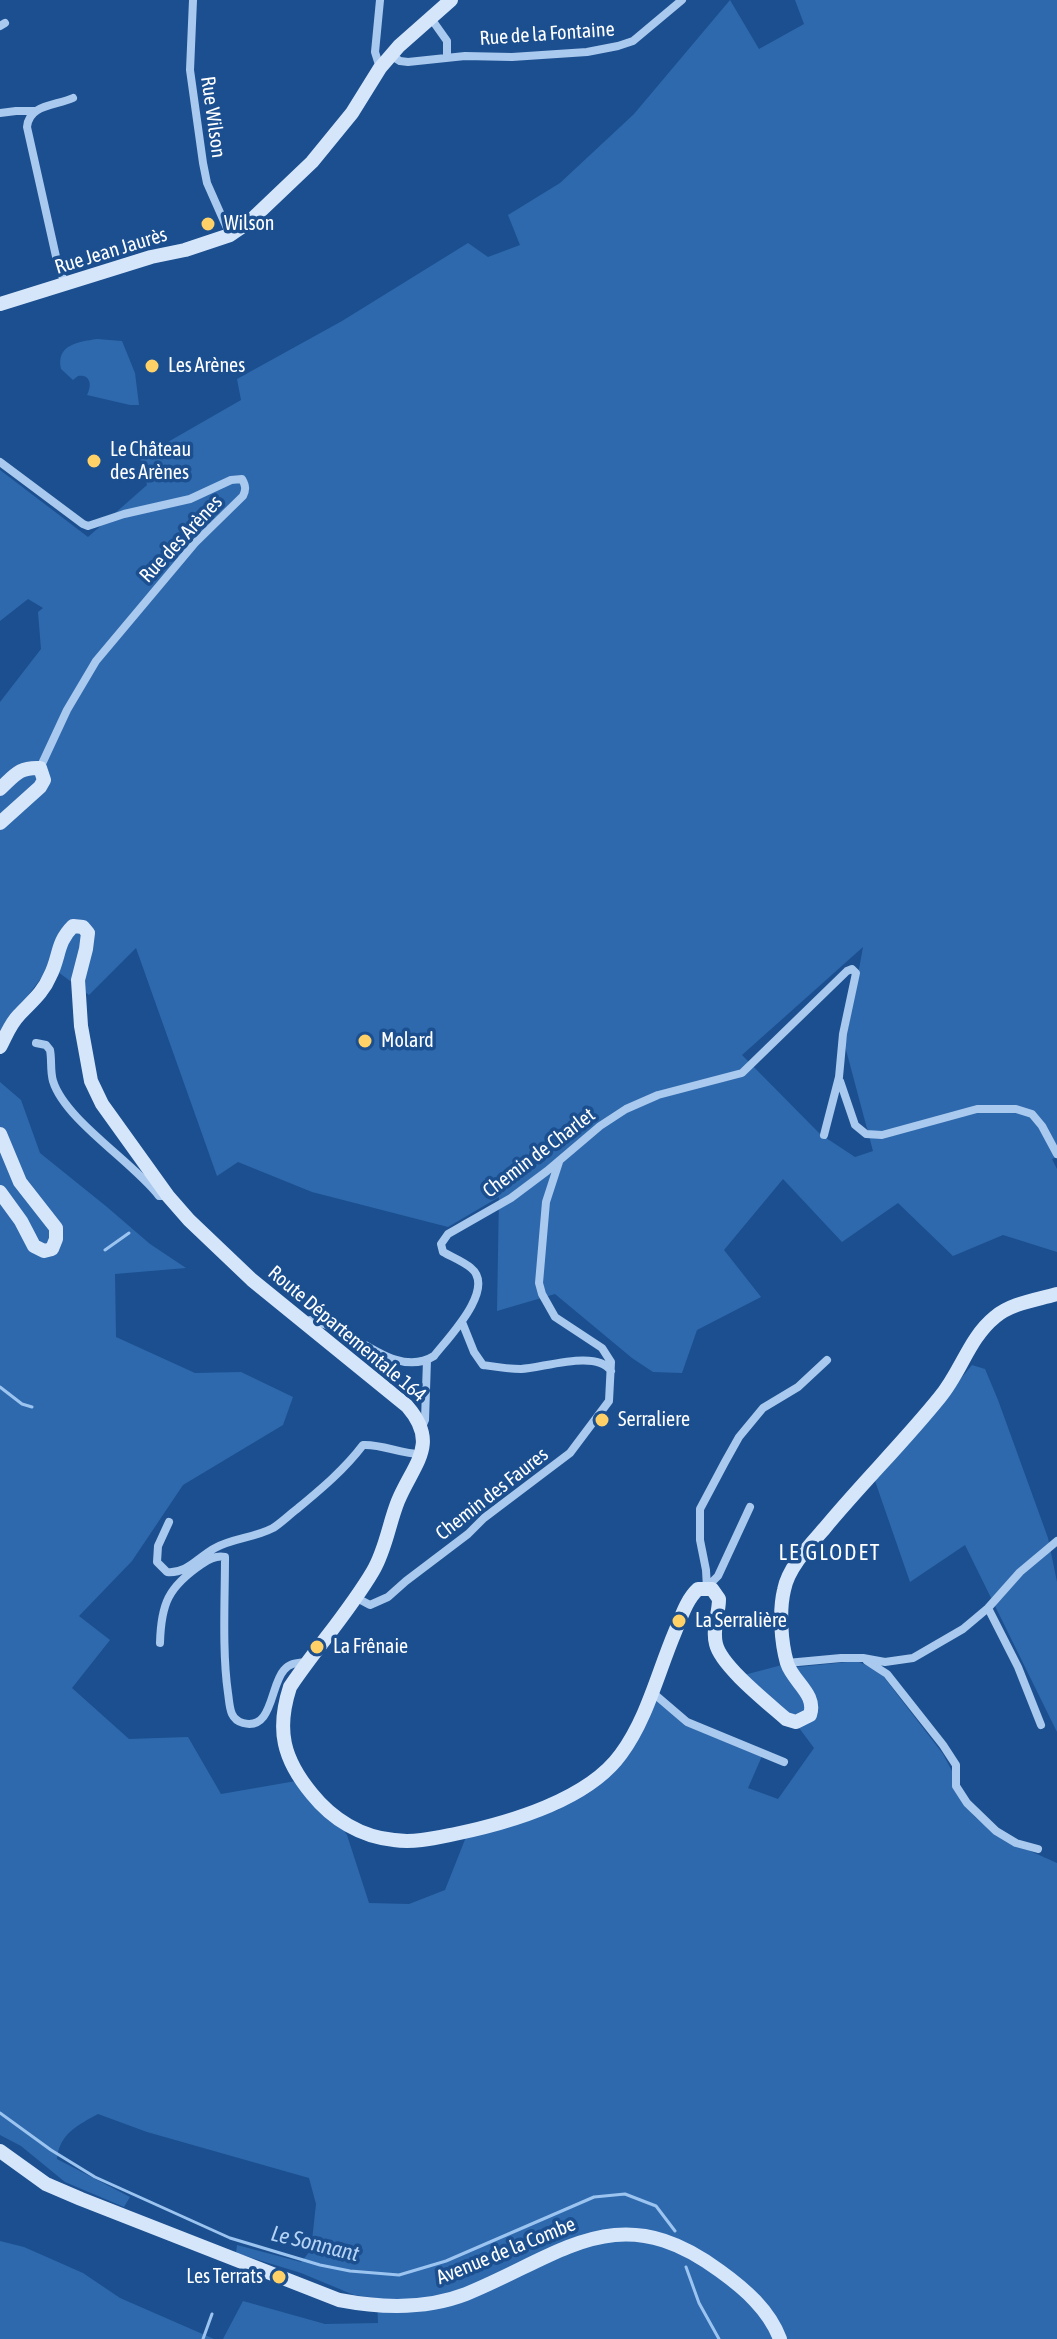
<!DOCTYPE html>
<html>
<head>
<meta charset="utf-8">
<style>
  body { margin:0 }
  canvas { display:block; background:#1b4f8f }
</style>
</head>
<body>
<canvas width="1057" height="2339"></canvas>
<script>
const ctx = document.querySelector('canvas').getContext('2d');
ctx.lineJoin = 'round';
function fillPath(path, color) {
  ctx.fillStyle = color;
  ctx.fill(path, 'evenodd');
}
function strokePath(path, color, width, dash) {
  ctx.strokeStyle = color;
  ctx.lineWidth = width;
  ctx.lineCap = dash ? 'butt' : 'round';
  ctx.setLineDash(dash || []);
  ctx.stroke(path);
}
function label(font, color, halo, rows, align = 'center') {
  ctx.font = font + ' "Asap Condensed",sans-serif';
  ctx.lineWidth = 7;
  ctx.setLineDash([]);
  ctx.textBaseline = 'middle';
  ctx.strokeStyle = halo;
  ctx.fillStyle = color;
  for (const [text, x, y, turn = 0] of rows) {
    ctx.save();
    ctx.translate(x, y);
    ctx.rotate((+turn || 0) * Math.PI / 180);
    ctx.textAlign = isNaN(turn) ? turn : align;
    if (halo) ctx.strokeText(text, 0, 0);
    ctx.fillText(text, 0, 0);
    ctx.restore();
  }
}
fillPath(new Path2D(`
  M730,0L759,49L804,24L795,0H1057V1157L1052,1159L1057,1169V1252L1003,1235L953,1256L898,1203L842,1242L783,1179L724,1250L761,1297L697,1330L682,1373L653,1372L632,1358L555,1294L497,1311L499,1197L448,1227L312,1192L238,1162L217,1176L136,948L89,995L50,966L0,1033V702L41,649L38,612L43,608L28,599L0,621V470L88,537L147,485L140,458L241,400L237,379L342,321L468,243L488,257L520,245L508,215L560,183L634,114ZM863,947L845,1046L873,1151L855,1157L820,1134L742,1055Z
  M97,339L122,341L135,373L139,405H130L87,395C92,386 91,374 78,376L73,380L61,369C56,345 77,342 97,339Z
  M0,1082L21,1100L40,1153L107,1207L150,1244L186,1268L115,1274L116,1337L195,1373L241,1372L293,1397L283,1425L183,1485L132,1561L79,1616L110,1640L72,1688L129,1739L188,1737L221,1794L296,1781L316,1789L347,1835L369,1903L409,1904L445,1890L466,1837L558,1810L610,1774L655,1698L684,1725L762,1756L748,1788L778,1799L814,1748L788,1713L744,1675L782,1665L798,1667L857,1661L880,1672L943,1754L952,1771L953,1789L975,1817L1001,1838L1057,1863V2339H223L243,2301L325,2324L378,2323L377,2298L354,2295L301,2273L236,2253L237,2245L301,2262L311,2250L316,2204L309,2178L147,2132L98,2114C78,2125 59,2134 57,2159L130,2197L124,2207L65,2182L21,2146L0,2135Z
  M972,1365L985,1369L998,1400L1048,1538L1057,1582V1732L965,1545L910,1582L874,1478L903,1449Z
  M0,2241L24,2247L83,2273L120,2298L214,2339H0Z`), '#2e69ad');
strokePath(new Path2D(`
  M105,1250L129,1233
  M0,1387L22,1404L32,1407
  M0,2113L51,2150L95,2177L230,2238L320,2265L350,2271L399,2275L446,2261L594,2197L625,2194L656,2206L675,2231
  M686,2267L699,2303L719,2339
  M203,2339L212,2314`), '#9cc4f0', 3);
strokePath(new Path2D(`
  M193,0L190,70L203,163L207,183L230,235
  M380,0L375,52L380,68
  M430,17L447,41V58
  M0,26L5,23
  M392,56L400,61L408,62L465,56L512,57L587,52L618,46L633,41L682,0
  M0,113L16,111H34
  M65,284L57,261L27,127C29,104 56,106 73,98
  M0,462L83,524L88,526L124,514L190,499L231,480L242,479C246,486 246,490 243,496L195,543L96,661L67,710L40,768
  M36,1043L46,1045L50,1050C52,1060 50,1071 53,1081C65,1120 133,1162 159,1196H167
  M840,1081L855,1125L866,1134L882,1135L977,1109H1016L1032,1114L1042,1126L1057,1154
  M306,1322L310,1320C320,1323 331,1326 340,1330C367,1344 402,1376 434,1356C446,1340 497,1289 471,1268C464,1262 452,1257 443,1252L441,1244L448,1234L511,1198L547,1171L600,1126L626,1109L658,1095L742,1073L847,971L852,969L856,973L843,1034L839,1077L824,1135
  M462,1322L474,1352L483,1365C496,1367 508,1369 521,1369C543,1368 597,1349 611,1371
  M422,1427L425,1420L427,1360
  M169,1522L158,1546L157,1562L167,1572C187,1574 198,1557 215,1548C233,1538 254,1538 273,1528C281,1523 289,1515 297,1509C321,1489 344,1470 363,1445C383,1444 400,1454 421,1454
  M707,1587L718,1576L750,1507
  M707,1588L706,1570L700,1540V1509L725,1462L739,1437L763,1408L798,1387L827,1360
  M355,1597L370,1605L388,1597L406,1581L468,1534L484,1518L570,1453L609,1401L611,1362L602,1348L555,1317L542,1294L539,1283L546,1202L559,1162
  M988,1608L1018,1667L1041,1725
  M160,1643C161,1604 168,1587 202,1564C209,1559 216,1555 225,1557C225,1599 222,1652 228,1693C230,1706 229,1719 243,1723C273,1731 270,1685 284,1670C290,1663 296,1663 306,1662
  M867,1661L887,1674L943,1745L956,1765V1786L967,1803L996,1831L1016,1843L1038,1849
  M787,1663L841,1658H863L885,1662L913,1658L963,1629L988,1608L1020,1572L1057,1541
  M652,1692L687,1722L784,1762`), '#a9c9ee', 8);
strokePath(new Path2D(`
  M0,304L151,257L185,250L230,235L249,222L312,162L352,113L380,68L399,46L451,0
  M0,789C15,775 19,767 40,768L44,780L40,787L0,823
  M0,1047C6,1036 10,1024 19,1015C31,1002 43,993 50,976C60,957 56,943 73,926L83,927L88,933L86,949L78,980L81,1026L91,1081L102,1104L168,1196L189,1220L252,1280L407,1406C440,1444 414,1463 398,1501C389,1523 386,1549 373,1571C349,1612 316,1648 290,1687C276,1730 283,1759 312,1794C332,1819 361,1837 394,1840C414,1843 435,1838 455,1834C508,1823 588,1800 621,1754C647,1719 658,1672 675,1632C681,1618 686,1600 698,1589H712L719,1599C719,1614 712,1629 716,1644C721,1666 768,1703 786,1719L796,1722L810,1715C817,1694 793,1682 787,1663C781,1642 779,1611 784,1590C788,1568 809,1546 824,1529C861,1484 903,1443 940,1397C961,1372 969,1338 995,1317C1011,1303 1037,1300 1057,1294
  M0,1134L20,1182L56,1228V1239L52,1249L44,1251L34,1246L21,1221L0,1192
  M0,2151L46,2184L81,2199L339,2300C381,2308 425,2310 466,2294C562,2255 618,2195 720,2271C745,2289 769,2310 780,2339`), '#d6e6fa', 14);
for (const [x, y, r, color] of [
  [208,224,8,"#ffd166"],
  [152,366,8,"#ffd166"],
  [94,461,8,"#ffd166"],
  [365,1041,8,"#ffd166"],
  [602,1420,8,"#ffd166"],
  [679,1621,8,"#ffd166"],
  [317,1647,8,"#ffd166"],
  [279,2277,8,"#ffd166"]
]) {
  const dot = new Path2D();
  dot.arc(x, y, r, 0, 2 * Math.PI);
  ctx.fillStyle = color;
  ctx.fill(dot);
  strokePath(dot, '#1b4f8f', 3);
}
label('20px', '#fff', '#1b4f8f', [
  ["Rue de la Fontaine",547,34,-4],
  ["Rue Wilson",213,117,82],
  ["Rue Jean Jaurès",111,251,-17],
  ["Rue des Arènes",181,539,-47],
  ["Chemin de Charlet",539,1153,-37],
  ["Route Départementale 164",347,1334,40],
  ["Chemin des Faures",492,1494,-38],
  ["Avenue de la Combe",506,2251,-22]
]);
label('20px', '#fff', '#1b4f8f', [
  ["Wilson",224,224],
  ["Les Arènes",168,366],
  ["Le Château",110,450],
  ["des Arènes",110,473],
  ["Molard",381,1041],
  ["Serraliere",618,1420],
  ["La Serralière",695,1621],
  ["La Frênaie",333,1647],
  ["Les Terrats",263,2277,"right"]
], 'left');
ctx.letterSpacing = '2px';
label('22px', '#fff', '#1b4f8f', [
  ["LE GLODET",830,1553]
]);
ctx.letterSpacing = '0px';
label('italic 22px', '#b5d3f5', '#1b4f8f', [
  ["Le Sonnant",315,2244,14]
]);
</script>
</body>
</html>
